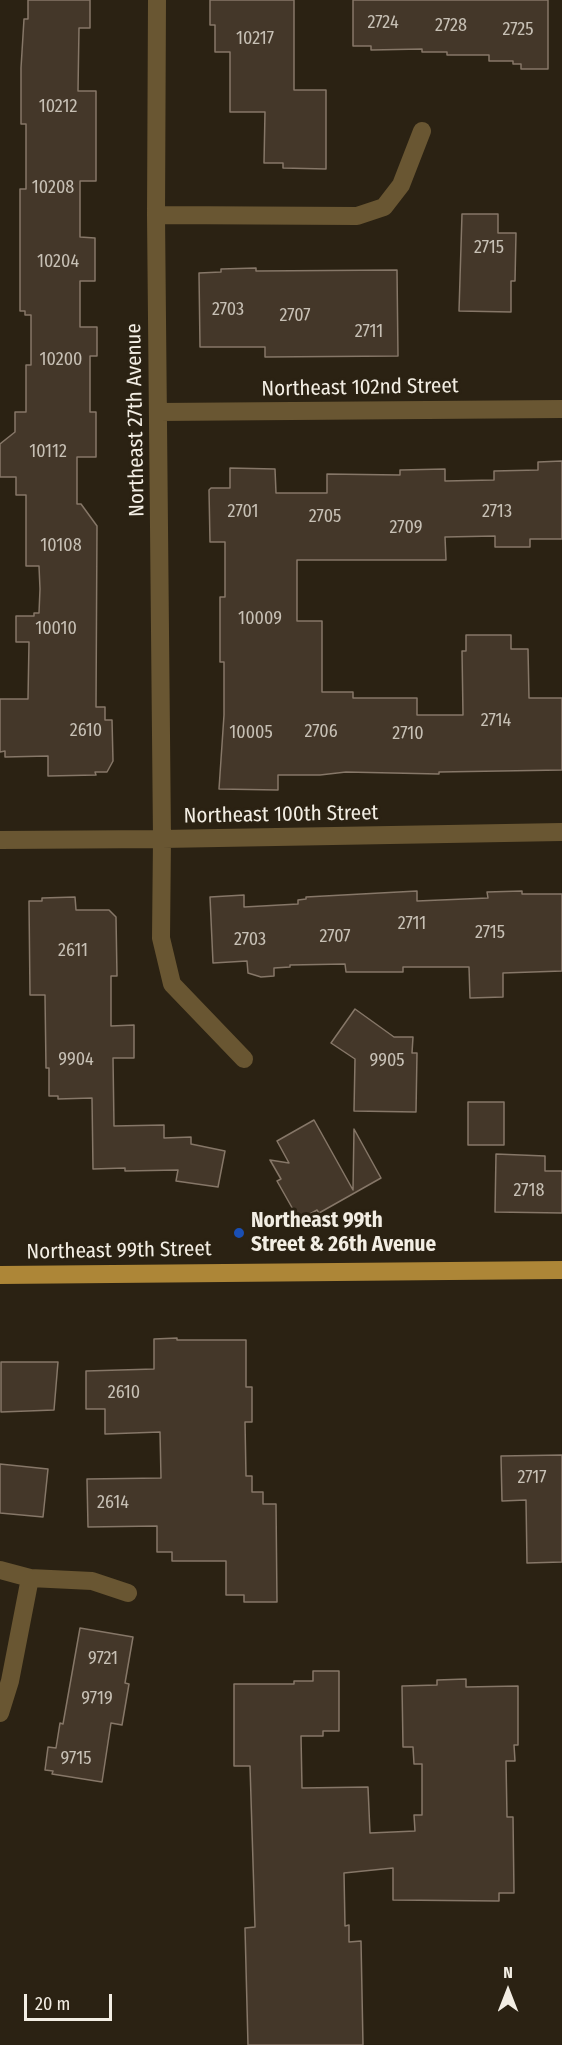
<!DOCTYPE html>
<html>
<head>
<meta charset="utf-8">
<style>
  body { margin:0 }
  #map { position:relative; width:562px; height:2045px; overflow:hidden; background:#2b2213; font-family:"Fira Sans Condensed",sans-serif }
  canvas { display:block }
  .north { position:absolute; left:478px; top:1961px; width:60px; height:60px; -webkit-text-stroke:4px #2b2213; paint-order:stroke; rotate:0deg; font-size:16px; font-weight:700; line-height:24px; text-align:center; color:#f3eee4 }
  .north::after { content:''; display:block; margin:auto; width:21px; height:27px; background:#f3eee4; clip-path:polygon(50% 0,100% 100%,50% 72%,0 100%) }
  .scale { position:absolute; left:24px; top:1994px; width:88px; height:27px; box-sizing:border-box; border:3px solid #f3eee4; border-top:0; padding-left:8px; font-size:18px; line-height:21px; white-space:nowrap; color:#f3eee4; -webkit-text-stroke:4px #2b2213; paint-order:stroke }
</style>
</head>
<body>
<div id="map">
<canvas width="562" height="2045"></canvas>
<div class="north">N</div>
<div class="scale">20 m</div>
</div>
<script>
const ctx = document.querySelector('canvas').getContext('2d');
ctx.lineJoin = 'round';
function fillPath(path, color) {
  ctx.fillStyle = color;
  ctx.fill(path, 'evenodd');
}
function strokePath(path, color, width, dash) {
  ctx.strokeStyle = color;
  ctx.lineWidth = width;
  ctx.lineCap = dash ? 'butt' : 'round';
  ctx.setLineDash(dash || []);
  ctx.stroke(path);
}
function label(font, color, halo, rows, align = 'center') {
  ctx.font = font + ' "Fira Sans Condensed",sans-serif';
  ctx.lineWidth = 6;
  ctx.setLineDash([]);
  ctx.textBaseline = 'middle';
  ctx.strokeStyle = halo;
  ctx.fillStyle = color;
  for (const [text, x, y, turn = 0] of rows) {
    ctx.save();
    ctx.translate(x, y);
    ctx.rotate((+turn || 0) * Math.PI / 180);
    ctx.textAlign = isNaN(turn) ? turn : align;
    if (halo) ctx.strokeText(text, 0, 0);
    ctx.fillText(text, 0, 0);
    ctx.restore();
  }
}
const building = new Path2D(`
  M28,0H90V28H79L78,91H96V181H80V237L95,238V281H80V327H97V356H90V412H96V457H77V504H81L97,526L96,707H105V720H112L113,761L107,772H95L96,775L48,776V756L5,757V751L0,752V699H28L29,642H16V616H34V613H39L40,589L39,566H26V495H16V477H0V444L15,432V412H26V365H31V315H25V311H20V189H26V124H21V68L24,19H28Z
  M210,0H294V90H326V169L283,168V163H264L265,112H230V52H215V25H210Z
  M353,0H548V69H521V64H513V61H489V55H447V52H422V49L371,50V46H353Z
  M462,214H498V233H516L515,281H511V312L459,311Z
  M256,268V271L397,270L398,356L265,357V347H200L199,273L221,272V269Z
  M562,461V539H530V547H495V536L445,537L446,560H297V621H322V692H353V698H417V715H463L462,651H466V635H511V649H528L529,698H562V770L439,772V774L346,772L320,775H278V790L219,789L224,715V662H220V597H225V542H210L209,490L211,488H230V468L275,469L276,493H327V474L400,475V470L445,469V481L494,480V471L538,470V462Z
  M417,891V901L488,898L487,892L522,891V894H562V971L503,973V997L470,998L469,967H403V972H346L345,964L290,965V967L274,968V976L261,977L248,973L247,961L213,963L210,897L244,895V907L298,904V900L306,899V897Z
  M75,897L76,910H109L116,917L117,976H111V1026L134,1025V1058H113L114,1126L164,1125V1138L191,1137V1144L225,1151L218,1187L176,1181L178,1170L125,1171V1168L93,1169L92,1098L58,1099V1096H49V1068H46L45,995H30L29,901H42V898Z
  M355,1009L394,1037H413L412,1053H417L416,1112L354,1111L355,1059L331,1043Z
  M468,1102H504V1145H468Z
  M314,1120L353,1190L354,1129L381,1178L319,1213L317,1210L299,1220L277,1181L281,1179L270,1160L289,1163L277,1141Z
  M496,1154L545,1156V1171H562V1213L495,1212Z
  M177,1338V1340H246V1387H252V1422H245L246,1476H252V1492H263V1504H276L277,1602H244V1595H226V1561H172V1552H157V1526L88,1527L87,1479L161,1478L160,1432L105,1434V1409H86V1371L154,1369V1339Z
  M1,1362H58L54,1410L1,1412Z
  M562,1455V1562L527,1563L526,1500L502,1501L501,1456Z
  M0,1464L48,1469L43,1517L0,1513Z
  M80,1628L133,1637L125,1683L129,1684L122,1725L111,1723L102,1782L52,1774L53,1771L45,1770L48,1747L56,1748L60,1723L63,1724Z
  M313,1671H339V1731H323V1736H301L302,1788L368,1787L370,1833L415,1831L414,1815H422V1764H414L413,1747H403L402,1686L437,1685V1680L466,1679V1687L518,1686V1745H514L515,1761H506L507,1817H513L514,1893H499V1901L393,1900V1868L344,1873L345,1926L349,1925V1942L361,1941L363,2045H248L245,1928L255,1927L250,1766H234V1684H294V1681H313Z`);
fillPath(building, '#443729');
strokePath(building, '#867768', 1.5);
strokePath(new Path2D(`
  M157,0L156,215L162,839L161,938L172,984L244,1059
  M156,215L357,216L384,207L401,185L422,131
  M158,412L562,409
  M0,840L162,839L562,832
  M0,1570L30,1578L92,1581L128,1593
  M0,1713L10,1681L30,1578`), '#695632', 18);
strokePath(new Path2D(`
  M0,1275L562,1270`), '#ad8637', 18);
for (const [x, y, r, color] of [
  [239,1233,6,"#1a4fb4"]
]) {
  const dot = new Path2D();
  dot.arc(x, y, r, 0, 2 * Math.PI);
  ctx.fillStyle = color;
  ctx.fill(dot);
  strokePath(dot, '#2b2213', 2);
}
label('18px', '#c7c0b5', null, [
  ["2724",383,23],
  ["2728",451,26],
  ["2725",518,30],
  ["10217",255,39],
  ["10212",58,107],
  ["10208",53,188],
  ["2715",489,248],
  ["10204",58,262],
  ["2703",228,310],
  ["2707",295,316],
  ["2711",369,332],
  ["10200",61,360],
  ["10112",48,452],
  ["2701",243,512],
  ["2713",497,512],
  ["2705",325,517],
  ["2709",406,528],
  ["10108",61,546],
  ["10009",260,619],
  ["10010",56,629],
  ["2714",496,721],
  ["2610",86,731],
  ["2706",321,732],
  ["10005",251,733],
  ["2710",408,734],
  ["2711",412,924],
  ["2715",490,933],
  ["2707",335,937],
  ["2703",250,940],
  ["2611",73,951],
  ["9904",76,1060],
  ["9905",387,1061],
  ["2718",529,1191],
  ["2610",124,1393],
  ["2717",532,1478],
  ["2614",113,1503],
  ["9721",103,1659],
  ["9719",97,1699],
  ["9715",76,1759]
]);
label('21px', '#f3eee4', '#2b2213', [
  ["Northeast 102nd Street",360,388,-1],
  ["Northeast 27th Avenue",136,420,-91],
  ["Northeast 100th Street",281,815,-1],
  ["Northeast 99th Street",119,1251,-1]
]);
label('bold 21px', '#f3eee4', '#2b2213', [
  ["Northeast 99th",251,1221],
  ["Street & 26th Avenue",251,1245]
], 'left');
</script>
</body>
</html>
